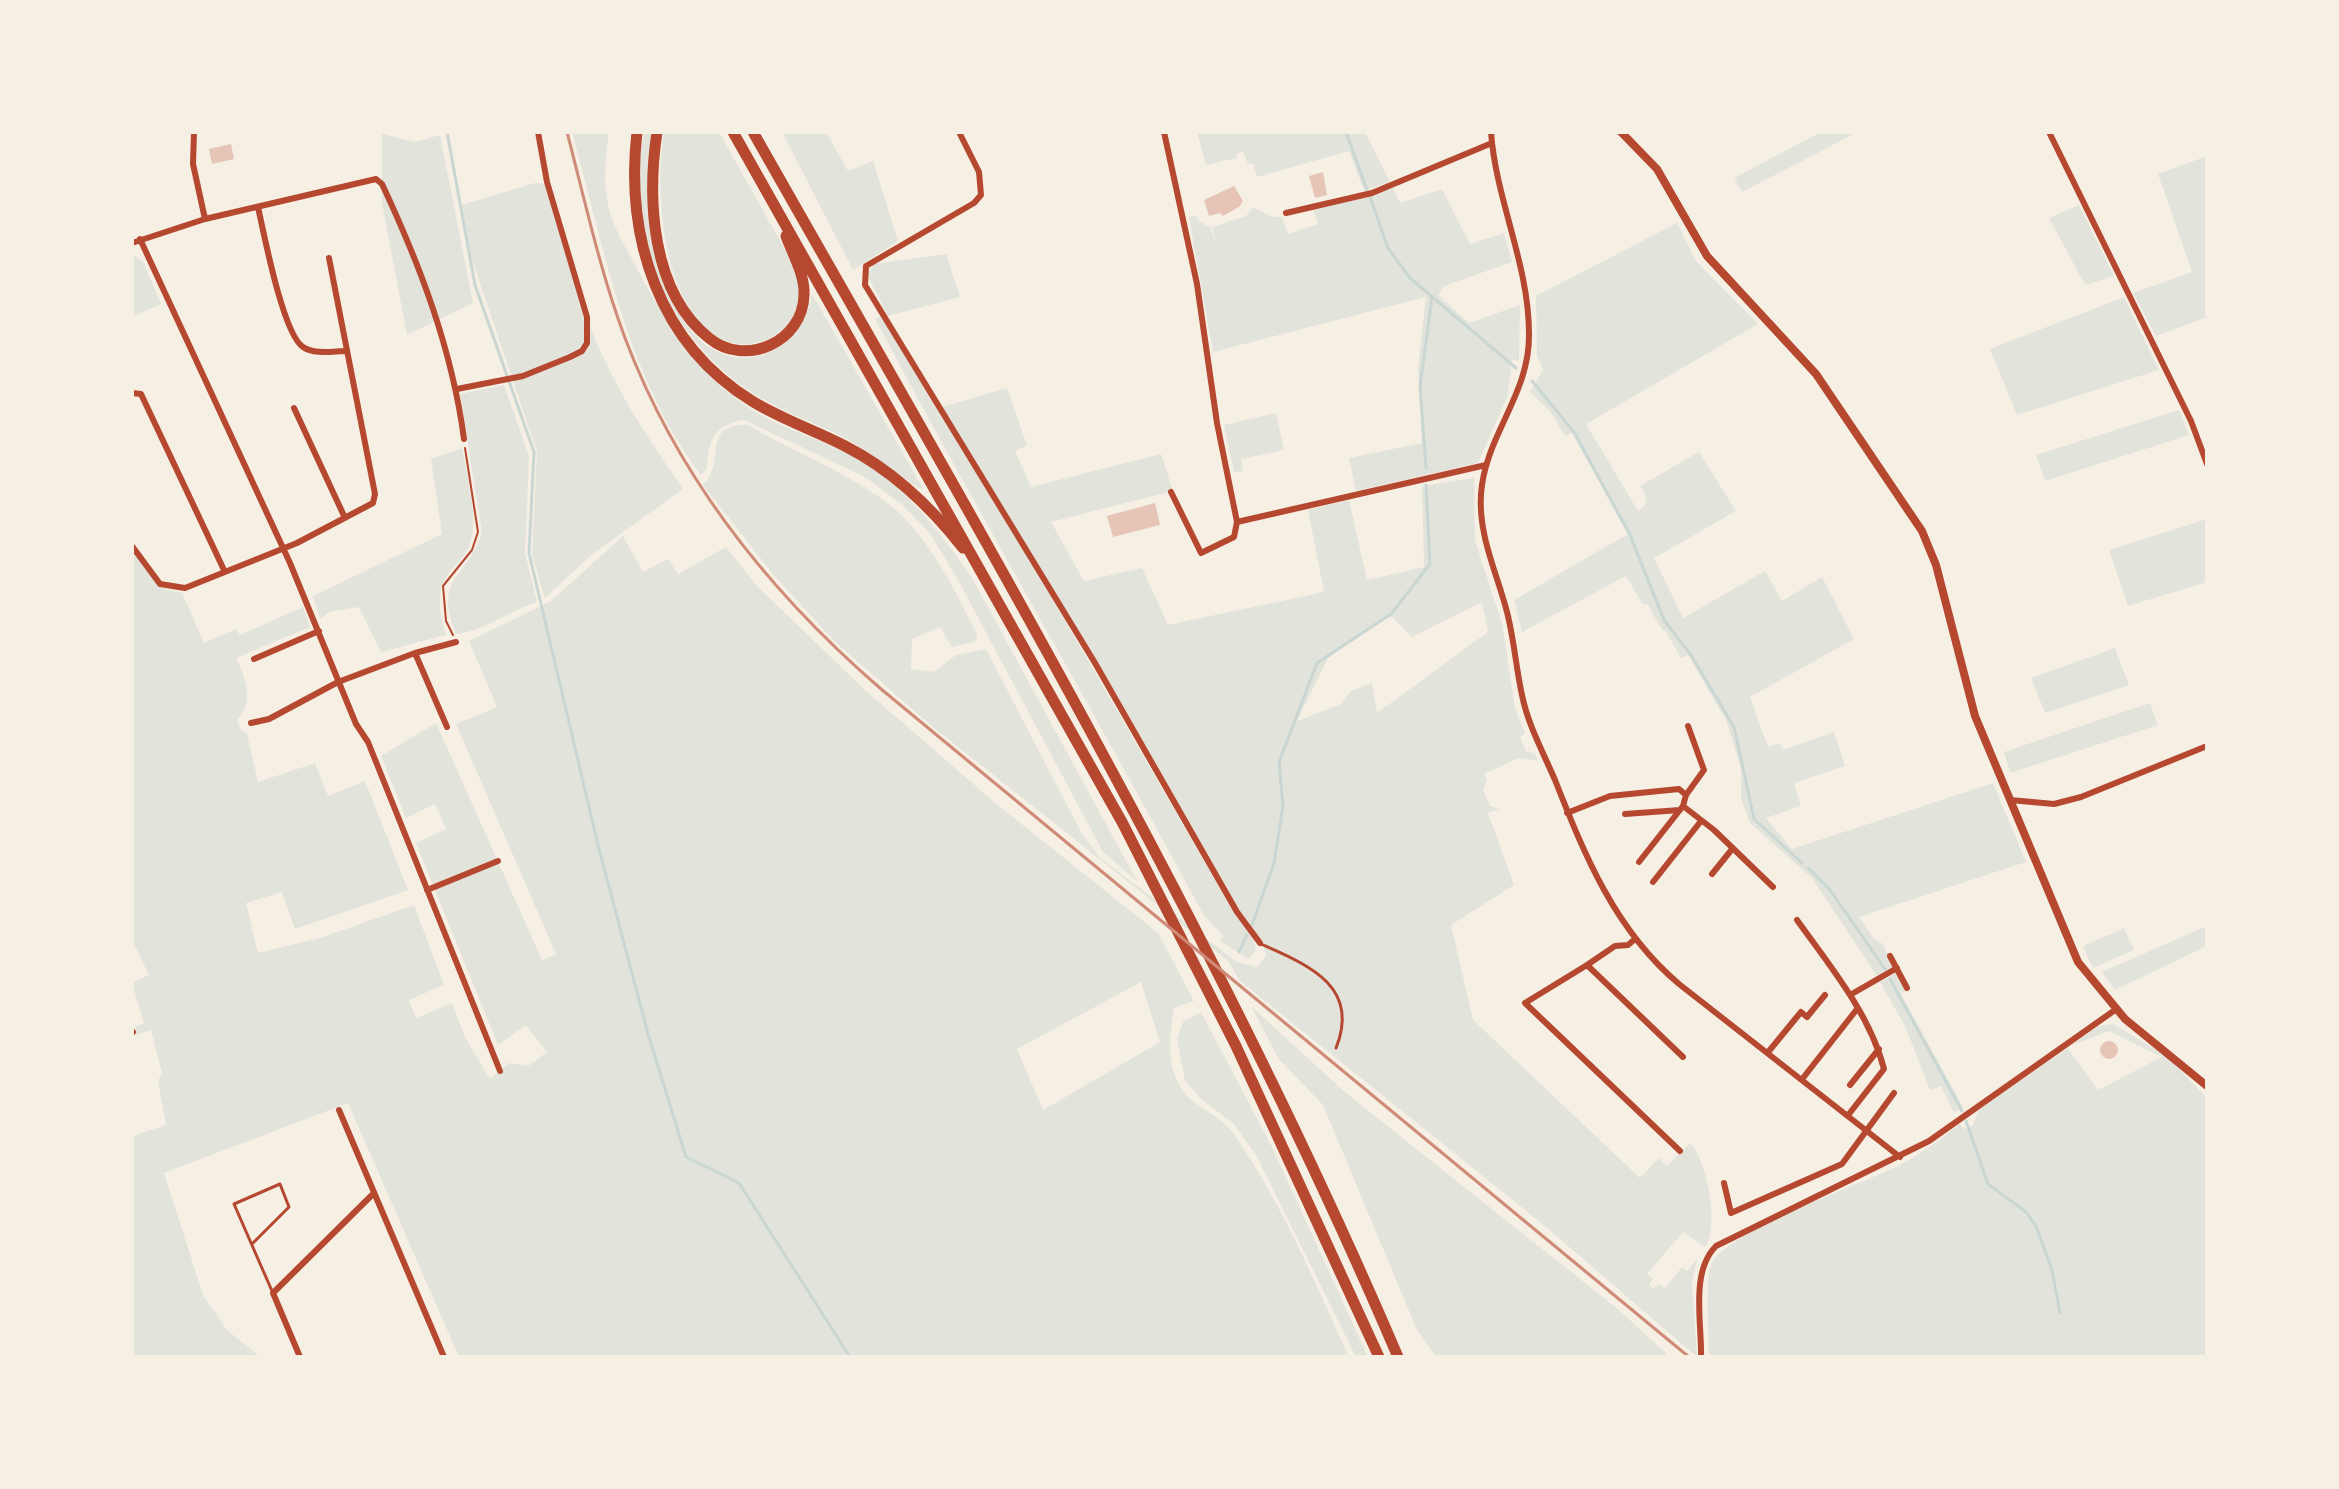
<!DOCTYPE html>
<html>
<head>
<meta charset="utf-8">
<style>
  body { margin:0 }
  #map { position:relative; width:2339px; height:1489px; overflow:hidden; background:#f6efe4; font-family:"Alegreya Sans",sans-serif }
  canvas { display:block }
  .frame { position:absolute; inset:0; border:134px solid #f6efe4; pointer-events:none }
</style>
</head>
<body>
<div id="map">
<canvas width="2339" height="1489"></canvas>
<div class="frame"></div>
</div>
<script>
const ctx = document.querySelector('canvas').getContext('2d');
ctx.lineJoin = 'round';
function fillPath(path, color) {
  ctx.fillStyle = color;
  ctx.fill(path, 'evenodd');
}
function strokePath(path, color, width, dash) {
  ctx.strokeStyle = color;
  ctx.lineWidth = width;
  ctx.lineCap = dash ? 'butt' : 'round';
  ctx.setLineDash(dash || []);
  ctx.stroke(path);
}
fillPath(new Path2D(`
  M572,132H609C606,153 603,178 607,199C610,221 622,241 633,261C665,322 701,382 764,417C802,437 846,447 880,473C917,502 945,539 972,578L1137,881L1103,852L957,578L929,532L900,503L865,477L744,420C714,424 708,441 707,469L701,475C627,377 604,248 572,132Z
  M644,132H652C642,198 649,269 687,325C727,383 801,359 812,294L924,490C917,489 864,449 849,440C817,423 781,412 751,392C665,335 625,232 644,132Z
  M664,132H719L792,262C797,276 801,289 798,304C789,340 743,356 714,335C661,297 655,190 664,132Z
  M782,132H826L848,171L873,161L898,241L853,270Z
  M1197,132H1365L1390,182L1364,190L1349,151L1257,177L1253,163L1248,164L1243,151L1237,154V158L1206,165Z
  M1821,132H1858L1742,192L1734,178Z
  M382,134L415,142L440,135L473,303L407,335L382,203Z
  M2207,156V317L2156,336L2133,293L2192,272L2158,174Z
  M535,183L547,184C564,249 581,315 612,375C632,415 658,452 683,489L591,555L545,598L532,555L537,452L471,257L461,205Z
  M1393,188L1400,203L1442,189L1470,244L1504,233L1512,262L1444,286L1438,295L1469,323L1520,305L1519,361L1512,360L1508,395L1478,463L1356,491L1349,458L1422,443L1418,368L1426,297L1213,352L1189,217L1196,215L1198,221L1210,227L1218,249L1212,227L1246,216L1253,207L1272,217H1282L1288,234L1318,224L1313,210Z
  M2079,205L2114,276L2085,285L2049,218Z
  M1677,223L1696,261L1758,324L1586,424L1638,511L1645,506L1646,496L1640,486L1699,452L1736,511L1654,558L1683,618L1765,571L1782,601L1822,577L1854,639L1750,697L1768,747L1780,743L1783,750L1834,732L1845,766L1794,783L1801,806L1766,818L1792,849L1993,783L2026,862L1859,917L1874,939L1883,944L1893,967L1877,976L1812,878L1750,823L1741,799V768L1726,720L1688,655L1681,658L1665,630L1663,631L1647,604L1643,605L1626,576L1522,632L1514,600L1628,534L1572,433L1565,436L1550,411L1530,392L1543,370L1537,355L1536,296Z
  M133,254L143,262L161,304L132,317Z
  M946,254L960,297L888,316L867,275L874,264Z
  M2124,297L2159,370L2017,415L1990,349Z
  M881,317L1053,600L1235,915L1253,937L1256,950L1248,959L1219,940L1224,936L1204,916C1097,716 982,520 875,319Z
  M504,385L529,456L525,553L537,602C509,611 484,631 456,634C433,577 466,580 482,533L460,394Z
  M1007,388L1027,445L1015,451L1031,487L1161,454L1173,491L1051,522L1084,581L1142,568L1168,625L1324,592L1308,510L1349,500L1367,580L1424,567L1422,486L1474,478L1475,541L1502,623L1515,708L1525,733L1520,737L1526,751L1535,754L1538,761L1519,758L1484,774L1487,780L1483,790L1490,806L1499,809L1488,813L1514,885L1451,925L1473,1020L1640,1178L1659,1158L1667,1166L1690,1143C1707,1160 1720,1227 1705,1247L1683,1232L1647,1274L1653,1279L1649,1285L1653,1289L1659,1284L1665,1288L1682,1267L1687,1271L1698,1258L1692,1281L1697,1357L1539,1221L1240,981L1228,961L933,727L835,642L772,573L703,485C727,463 699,424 748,425C792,451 840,469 882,499C927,531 953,587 977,634V641L952,647L940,627L912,639L911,669L934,672L956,655L986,649L1081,832L1099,857L1237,962L1257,967L1266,956L1263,941L1243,917L1113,688L942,407ZM1482,602L1488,632L1377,713L1372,683L1351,691L1341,704L1297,721L1328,658L1385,618L1392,617L1412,637Z
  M2179,410L2189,435L2045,481L2036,455Z
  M1276,413L1284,450L1241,459L1243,471L1234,472L1224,425Z
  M462,448C466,473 475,502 473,528C469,578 424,560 446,635L381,652L359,607L329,612L320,620L313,596L442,534L431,459Z
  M2207,519V582L2128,606L2109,550Z
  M623,536L643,572L668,559L678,574L726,547L758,587L865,690L1000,807L1158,933L1194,1001L1174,1008C1170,1033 1166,1063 1180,1086C1192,1108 1221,1114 1234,1134C1281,1202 1315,1282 1349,1357H459L348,1103L164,1173L203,1295L227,1330L261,1357H132V1136L166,1125L158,1081L162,1073L151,1030L137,1035L135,1027L144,1023L132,983L149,975L132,940V550L161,588L182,593L204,643L236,629L240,635L303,607L310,627L236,658C246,678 255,703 237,720L241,730L247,734L258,782L315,763L328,796L365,781L408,890L295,929L282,892L246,903L258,953L320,938L414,905L444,985L409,1000L416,1018L452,1003L466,1039L490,1079L509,1063L528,1066L547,1052L526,1025L498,1045L416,843L446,829L435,804L406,818L381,756L436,723L542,960L556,954L456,724L497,707L469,641L551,601ZM1141,982L1160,1042L1043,1110L1017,1049Z
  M2115,648L2129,685L2045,713L2031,678Z
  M2150,703L2158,725L2010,773L2004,752Z
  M2207,926V946L2115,990L2102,972Z
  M2124,928L2134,950L2093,968L2083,946Z
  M1896,973L1906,990L1901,994L1963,1107L1954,1113L1941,1086L1930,1090L1905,1026L1880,982Z
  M1251,1006L1346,1093L1619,1310L1670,1357H1436L1417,1330L1323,1105L1278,1058Z
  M1201,1012L1272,1147L1368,1357H1356L1256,1155L1233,1123L1202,1100L1185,1081L1177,1039L1183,1022Z
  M2113,1024L2165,1055L2207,1098V1357H1709C1709,1338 1705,1279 1711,1265C1723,1233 1858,1185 1894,1168C1918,1156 1939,1141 1960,1124L1964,1129L1973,1125L1979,1110L2099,1026ZM2109,1031L2162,1057L2098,1090L2067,1047Z`), '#e2e4dc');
strokePath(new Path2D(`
  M447,132L475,285L534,452L529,553L598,845L648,1034L686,1157L739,1183L850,1357
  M1346,132L1367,190
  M1370,197L1388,248L1410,278L1516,368
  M1532,381L1574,432L1630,535L1664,620L1691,655L1734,727L1754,819L1802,863
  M1426,468L1420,386L1432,297
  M1808,868L1830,890L1885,969
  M1252,925L1274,863L1283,806L1279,762L1317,663L1391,614L1430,564L1426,485
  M1239,952L1247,935
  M1890,979L1962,1111
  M1966,1121L1988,1184L2026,1212L2036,1226L2052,1270L2060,1313`), '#c9d6d2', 3);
fillPath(new Path2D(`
  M231,144L234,159L212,164L209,149Z
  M1323,172L1327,195L1315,198L1309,176Z
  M1234,186L1243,201L1239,207L1223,216L1220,213L1209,216L1204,200Z
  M1155,503L1160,525L1113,537L1107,516Z
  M2100 1050a9 9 0 1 1 18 0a9 9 0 1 1-18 0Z`), '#e6c5b7');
strokePath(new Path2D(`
  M453,635L446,621L443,586L472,550L478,532L465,448`), '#b5482f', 2);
strokePath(new Path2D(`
  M1261,944C1308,965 1361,986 1336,1048
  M252,1244L289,1207L280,1184L234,1204L272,1291`), '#b5482f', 3);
strokePath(new Path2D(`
  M194,132L193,164L205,219
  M959,132L979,172L981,195L974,203L866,266L865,285L1095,663L1237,912L1260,943
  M1164,132L1197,284L1217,423L1237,522L1234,537L1201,553L1171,492
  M1491,132C1496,201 1529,264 1529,334C1530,395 1485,435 1481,494C1478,535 1497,573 1507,612C1514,639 1516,668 1522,695C1528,725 1543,752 1555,780C1585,856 1615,930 1679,984L1900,1157
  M2049,132L2191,421L2207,464
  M258,207C264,234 283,334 303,347C314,355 334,351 346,351
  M1286,213L1372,193L1492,143
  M140,239L290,563L356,724L368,742L500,1071
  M132,243L205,219L376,179L382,184C420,265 452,349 464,439
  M457,389L523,376L570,357L582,351L587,343V317L547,182L538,132
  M132,393L141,394L224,570
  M294,408L345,518
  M1237,522L1486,465
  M132,546L160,584L185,588L297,543L373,503L375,494L329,258
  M415,653L456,642
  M254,659L319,631
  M251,723L269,719L338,682L415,653L447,727
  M1686,795L1704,770L1688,726
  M2010,800L2054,804L2081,797L2207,746
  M1567,813L1610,796L1679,789L1686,795L1683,806L1714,830L1773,887
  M1625,814L1680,810
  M1639,862L1683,806
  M1712,874L1733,848
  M1653,882L1701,821
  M427,890L498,861
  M1797,920C1830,966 1870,1014 1884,1069L1849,1114
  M1635,939L1628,945L1615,946L1587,965L1683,1057
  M1890,956L1907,988
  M1587,965L1525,1003L1680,1151
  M1850,995L1897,968
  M132,1033L133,1032
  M1769,1051L1801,1012L1807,1017L1825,995
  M1803,1078L1857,1009
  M1850,1085L1879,1049
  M339,1110L444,1357
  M1724,1183L1731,1213L1842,1164L1894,1093
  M300,1357L273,1293L374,1193
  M1701,1357C1702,1323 1690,1272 1716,1246L1929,1141L2115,1010`), '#b5482f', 6);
strokePath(new Path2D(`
  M1621,132L1657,169L1707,256L1816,374L1922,531L1936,565L1975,716L2078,962L2125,1019L2207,1086`), '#b5482f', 8);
strokePath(new Path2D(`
  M637,132C625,237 658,343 752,401C781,419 814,430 845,446C892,470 931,507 963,548
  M657,132C647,199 651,292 709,338C745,368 803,342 804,295C805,275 793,255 786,236
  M733,132L1122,822L1236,1046L1379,1357
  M753,132C981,534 1216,931 1398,1357`), '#b5482f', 11);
strokePath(new Path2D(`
  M567,132C585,201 600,271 625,338C677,476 770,593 881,689L1689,1357`), '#cf8b77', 3);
</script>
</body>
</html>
